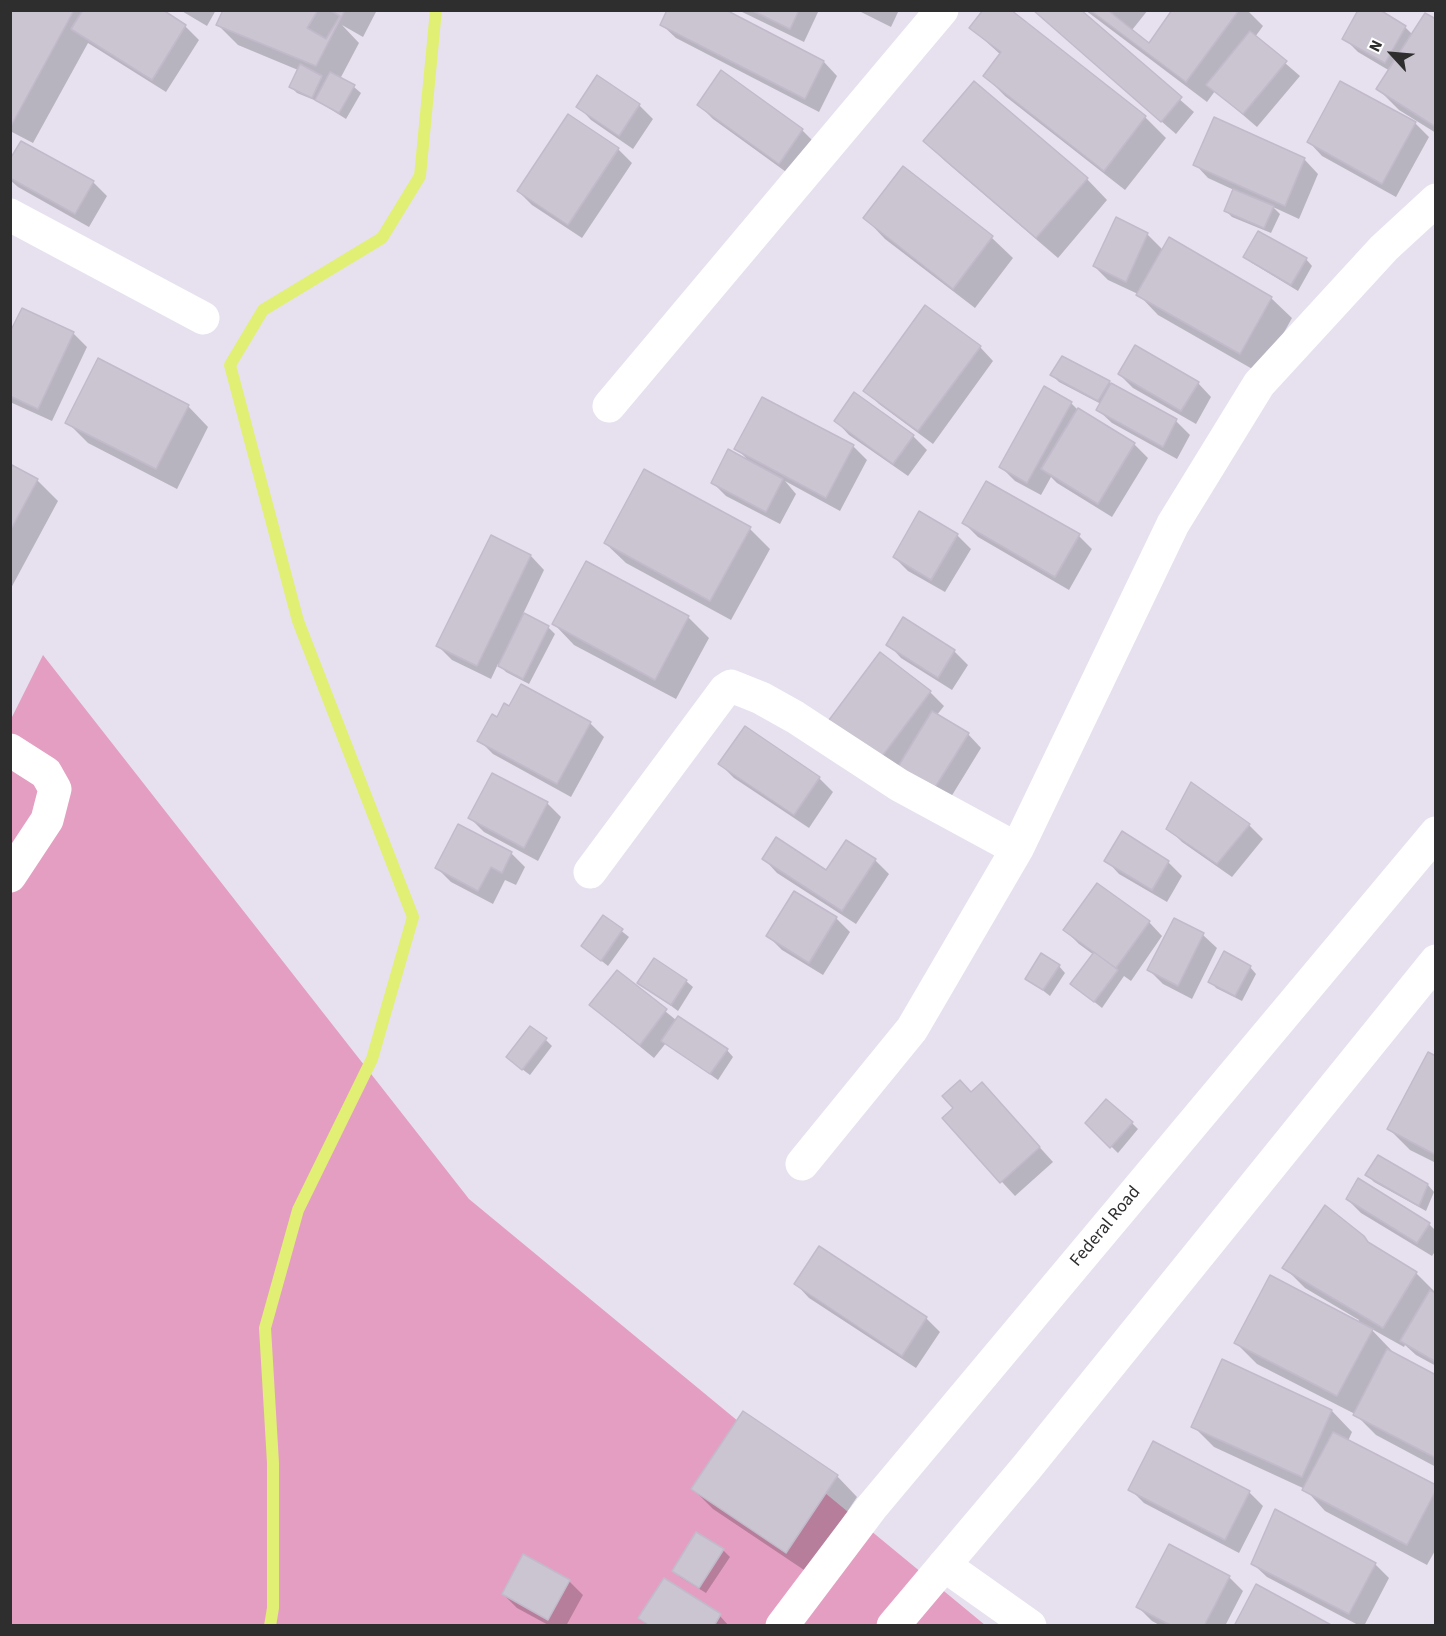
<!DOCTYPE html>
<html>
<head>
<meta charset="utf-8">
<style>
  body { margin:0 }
  #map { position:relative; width:1446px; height:1636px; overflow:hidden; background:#e7e1ef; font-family:"Source Sans 3",sans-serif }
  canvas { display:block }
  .frame { position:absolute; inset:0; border:12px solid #2e2e2e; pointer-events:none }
  .north { position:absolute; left:1362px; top:24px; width:60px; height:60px; -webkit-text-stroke:4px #fff; paint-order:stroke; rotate:296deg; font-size:16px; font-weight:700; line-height:24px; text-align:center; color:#2e2e2e }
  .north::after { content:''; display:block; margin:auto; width:21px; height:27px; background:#2e2e2e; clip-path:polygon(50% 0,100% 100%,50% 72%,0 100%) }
</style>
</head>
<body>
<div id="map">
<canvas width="1446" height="1636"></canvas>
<div class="frame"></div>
<div class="north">N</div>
</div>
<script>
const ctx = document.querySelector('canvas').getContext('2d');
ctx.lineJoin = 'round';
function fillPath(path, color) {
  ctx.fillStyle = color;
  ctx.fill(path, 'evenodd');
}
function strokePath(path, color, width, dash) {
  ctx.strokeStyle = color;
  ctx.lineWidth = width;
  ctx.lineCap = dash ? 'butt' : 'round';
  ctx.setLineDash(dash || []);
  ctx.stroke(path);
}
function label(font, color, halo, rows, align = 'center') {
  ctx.font = font + ' "Source Sans 3",sans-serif';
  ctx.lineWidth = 5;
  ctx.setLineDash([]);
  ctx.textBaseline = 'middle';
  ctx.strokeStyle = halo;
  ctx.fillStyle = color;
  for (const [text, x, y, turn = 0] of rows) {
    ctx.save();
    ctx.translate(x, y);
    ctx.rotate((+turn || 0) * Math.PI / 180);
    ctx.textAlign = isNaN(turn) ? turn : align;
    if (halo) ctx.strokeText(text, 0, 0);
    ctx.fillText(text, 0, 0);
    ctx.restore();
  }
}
fillPath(new Path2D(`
  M43,655L469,1199L985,1625H11L10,721Z`), '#e49ec1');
fillPath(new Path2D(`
  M10,10H161L185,26L199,40L166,92L88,43L33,143L10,131Z
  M180,10H216L207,26Z
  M225,10H377L363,37L342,25L359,43L340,79L354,87L361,93L346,119L319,102L297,93L290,86L298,70L238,45L218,25Z
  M723,10L824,62L837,76L819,112L676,38L662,25Z
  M738,10H819L804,42Z
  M857,10H899L891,27Z
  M1009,10L1145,117L1166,138L1125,190L1005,96L985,76L1001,55L971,28Z
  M1033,10H1078L1194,112L1176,134Z
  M1085,10H1148L1132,30L1149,45L1173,14L1168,10H1247L1263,26L1255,37L1300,76L1257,127L1215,91L1207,102Z
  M1436,21V133L1399,110L1378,89L1390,71L1358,52L1344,38L1405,27L1413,35Z
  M722,73L802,130L816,144L793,177L713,119L699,105Z
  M598,77L639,105L653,119L633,149L591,120L578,106Z
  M1214,119L1305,160L1318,174L1299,219L1273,207L1280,214L1271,233L1232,217L1226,211L1234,190L1208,178L1195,164Z
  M1415,123L1429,137L1396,197L1322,156L1309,142Z
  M925,141L1087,179L1107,200L1058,258L945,161Z
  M618,149L632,163L582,238L532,205L518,191Z
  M10,162L93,182L107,196L89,227L18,187L10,180Z
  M903,168L992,238L1013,258L975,308L885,239L865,218Z
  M1147,234L1163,250L1271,298L1292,318L1261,374L1158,315L1138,294L1108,280L1094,266Z
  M1245,257L1306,259L1312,266L1298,291L1252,263Z
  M73,333L87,347L52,421L10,402V336Z
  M980,347L993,361L933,444L879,404L865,390Z
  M1119,374L1198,383L1211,397L1196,424L1133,388Z
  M1052,375L1109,382L1176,421L1190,435L1177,459L1112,423L1098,410L1101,404L1059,382Z
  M1071,403L1079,411L1134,444L1148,458L1112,517L1057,483L1051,477L1041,495L1015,481L1001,467Z
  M188,406L208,427L177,489L88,443L67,422Z
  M836,421L913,436L927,450L908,476L849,435Z
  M853,446L867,460L840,511L785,481L796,494L780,524L726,496L712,482L749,461L736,448Z
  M10,466L37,480L58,501L10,590Z
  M964,523L1079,536L1092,549L1069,590L978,537Z
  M750,529L770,549L731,620L626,563L605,543Z
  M957,535L971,549L945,592L908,571L894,557Z
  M491,537L531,556L544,570L523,614L548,627L555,634L529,684L506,672L498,664L491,679L452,660L438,646Z
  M688,617L709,638L676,699L574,645L554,624Z
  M903,619L954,651L968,665L952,690L901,658L888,644Z
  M930,692L944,706L937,715L968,734L981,748L943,810L842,738Z
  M510,708L590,723L604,737L571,797L493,754L479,740L497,719Z
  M720,764L819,778L833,792L809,828L734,778Z
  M547,803L561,817L538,861L484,832L470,818Z
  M1249,825L1263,839L1232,877L1182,842L1168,828Z
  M511,853L525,867L516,885L505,880L493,904L451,882L437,868Z
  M764,859L826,872L875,860L889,874L856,924L777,873Z
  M1106,860L1168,862L1182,876L1167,902L1119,874Z
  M604,917L629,937L608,966L583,946Z
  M836,918L850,932L823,975L782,950L768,936Z
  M1149,922L1162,936L1131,981L1124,976L1102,1008L1072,984L1094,955L1079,944L1065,930Z
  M1203,935L1217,948L1192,999L1163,984L1149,970Z
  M1059,966L1065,973L1050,996L1027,978Z
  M1250,967L1256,974L1242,1001L1216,988L1210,981Z
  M617,972L676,1020L727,1050L733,1057L718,1080L666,1043L654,1058L605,1018L591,1005Z
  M686,981L693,987L678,1011L639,982Z
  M546,1040L552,1046L530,1075L514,1063Z
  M1436,1058V1163L1410,1150L1389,1129Z
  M972,1093L995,1098L1053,1162L1015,1196L944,1119Z
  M1087,1123H1132L1138,1129L1118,1153Z
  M1367,1175L1428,1185L1434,1192L1426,1211L1374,1182Z
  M1358,1181L1429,1224L1436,1231V1250L1432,1256L1361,1213L1347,1199Z
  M1373,1247L1416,1273L1436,1293V1366L1416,1355L1405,1345L1404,1347L1370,1328L1392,1351L1391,1353L1436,1376V1467L1376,1435L1355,1414L1257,1364L1236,1343L1358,1323L1359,1320L1305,1288L1284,1267Z
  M819,1248L926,1318L940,1332L916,1368L809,1298L796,1284Z
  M1332,1411L1352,1432L1348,1441L1436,1487V1549L1427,1565L1325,1511L1305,1489L1214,1447L1193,1426Z
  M837,1476L857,1497L807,1572L713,1509L693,1489Z
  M1130,1489L1249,1492L1263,1506L1239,1553L1144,1503Z
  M723,1550L730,1557L706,1593L680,1577L674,1570Z
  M524,1556L569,1581L583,1595L566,1626H550L517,1608L503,1594Z
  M1253,1564H1375L1389,1578L1364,1626H1360L1267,1577Z
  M1229,1577L1243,1591L1225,1626H1161L1152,1621L1138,1607Z
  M720,1616L729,1626H648L640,1618Z`), '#0003');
strokePath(new Path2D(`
  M270,1626L273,1608V1463L265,1328L298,1210L372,1059L413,917L298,621L230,365L263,310L382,238L420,176L436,10`), '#e1ef75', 12);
const building = new Path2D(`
  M10,10H74L12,124L10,123Z
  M83,10H163L186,25L152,80L71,29Z
  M223,10H318L307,28L326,39L340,16L330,10H345L316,66L216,25Z
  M667,10H726L824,61L805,99L660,25Z
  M751,10H799L790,29Z
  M983,10H1011L1146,116L1104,171L983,76L1001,52L969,28Z
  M1033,10H1081L1182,97L1161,122Z
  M1090,10H1111L1110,12L1149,43L1172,10H1239L1186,82Z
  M1358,10H1380L1406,26L1385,63L1342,39Z
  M1425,13L1436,19V127L1376,89Z
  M1250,31L1287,61L1243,114L1206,85Z
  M300,64L322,76L312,98L289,87Z
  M721,70L803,129L779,164L697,105Z
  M330,72L355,85L339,113L315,100Z
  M597,75L640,104L619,136L576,107Z
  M974,81L1088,178L1036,238L923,141Z
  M1340,81L1416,122L1382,184L1307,142Z
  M568,114L619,148L568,225L517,191Z
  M1214,117L1305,158L1285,206L1193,165Z
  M21,141L94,181L75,214L10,178V159Z
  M903,166L993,236L953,289L863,218Z
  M1233,189L1274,206L1264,228L1224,211Z
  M1116,217L1148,233L1126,282L1093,266Z
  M1258,231L1307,258L1291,285L1243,257Z
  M1169,237L1272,297L1240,354L1136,295Z
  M925,305L981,346L918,431L863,391Z
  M22,308L74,332L38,409L10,396V332Z
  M1135,345L1199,382L1181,411L1118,374Z
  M1062,356L1110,381L1098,401L1050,375Z
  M98,358L189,405L156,469L65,423Z
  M1111,383L1177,419L1163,447L1096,410Z
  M1044,386L1072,402L1027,483L999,467Z
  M854,392L914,435L893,464L834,421Z
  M762,397L854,445L826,498L734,449Z
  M1078,408L1135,443L1098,504L1041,469Z
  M728,449L783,479L766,512L711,483Z
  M10,464L38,479L10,531Z
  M644,469L751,527L710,601L604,543Z
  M986,481L1080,534L1055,577L962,523Z
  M919,511L958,534L931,580L893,557Z
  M491,535L531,555L477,666L436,646Z
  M586,561L689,616L655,680L552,624Z
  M524,613L549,626L523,679L498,666Z
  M903,617L955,650L938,678L886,645Z
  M880,652L931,691L877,763L826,724Z
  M521,684L591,722L557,784L477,741L492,714L497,717L504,703L509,706Z
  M932,711L969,733L929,797L893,775Z
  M745,726L820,777L794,815L718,764Z
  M492,773L548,802L524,848L468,818Z
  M1191,782L1250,824L1217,864L1166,829Z
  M458,824L512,852L502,873L491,867L478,891L435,868Z
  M1122,831L1169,861L1152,890L1104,861Z
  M776,837L826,870L846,840L876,859L842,911L762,859Z
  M1097,883L1150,921L1116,968L1063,930Z
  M794,891L837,917L809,963L766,936Z
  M603,915L623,929L601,961L581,946Z
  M1174,918L1204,933L1178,986L1147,970Z
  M1224,951L1251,966L1235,996L1208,982Z
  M1094,952L1118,970L1094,1002L1070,984Z
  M1041,953L1060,965L1043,990L1025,979Z
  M654,958L687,980L671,1005L637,983Z
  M617,970L667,1009L640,1045L589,1005Z
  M678,1016L728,1049L710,1074L661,1041Z
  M530,1026L547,1038L522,1070L506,1057Z
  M1428,1052L1436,1056V1155L1387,1129Z
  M960,1080L971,1092L982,1082L1040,1147L1000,1183L942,1118L953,1108L942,1096Z
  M1106,1099L1133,1122L1110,1148L1085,1123Z
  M1378,1155L1428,1184L1419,1206L1365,1175Z
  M1358,1178L1430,1223L1417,1243L1346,1199Z
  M1325,1205L1364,1236L1368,1242L1417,1272L1383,1328L1282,1268Z
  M819,1246L927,1317L902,1356L794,1284Z
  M1270,1275L1373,1329L1337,1396L1234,1343Z
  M1430,1290L1436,1294V1362L1400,1341Z
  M1387,1349L1436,1375V1458L1353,1415Z
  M1222,1359L1332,1410L1302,1477L1191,1427Z
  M743,1411L838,1475L786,1553L691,1489Z
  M1333,1432L1436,1485V1490L1407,1545L1302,1490Z
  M1153,1441L1250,1491L1225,1540L1128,1490Z
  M1275,1509L1376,1563L1349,1614L1251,1564Z
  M696,1532L724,1549L699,1588L672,1571Z
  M1169,1544L1230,1576L1204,1626H1172L1136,1607Z
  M523,1554L570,1580L548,1620L502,1594Z
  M664,1578L721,1614L714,1626H650L638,1618Z
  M1256,1584L1333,1626H1234Z`);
fillPath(building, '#cbc5d2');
strokePath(building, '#c2bacb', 1.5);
strokePath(new Path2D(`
  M10,215L203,318
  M609,406L942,10
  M10,750L46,773L55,789L47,820L10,876
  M590,872L725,690L731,686L761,698L795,717L899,785L1017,849
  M802,1164L912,1029L1017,849L1173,524L1259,384L1384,248L1436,200
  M944,1565L1030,1626
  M782,1626L871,1508L1436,833
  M893,1626L1027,1467L1436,961`), '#fff', 33);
label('18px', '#2e2e2e', '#fff', [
  ["Federal Road",1106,1227,-50]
]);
</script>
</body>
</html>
